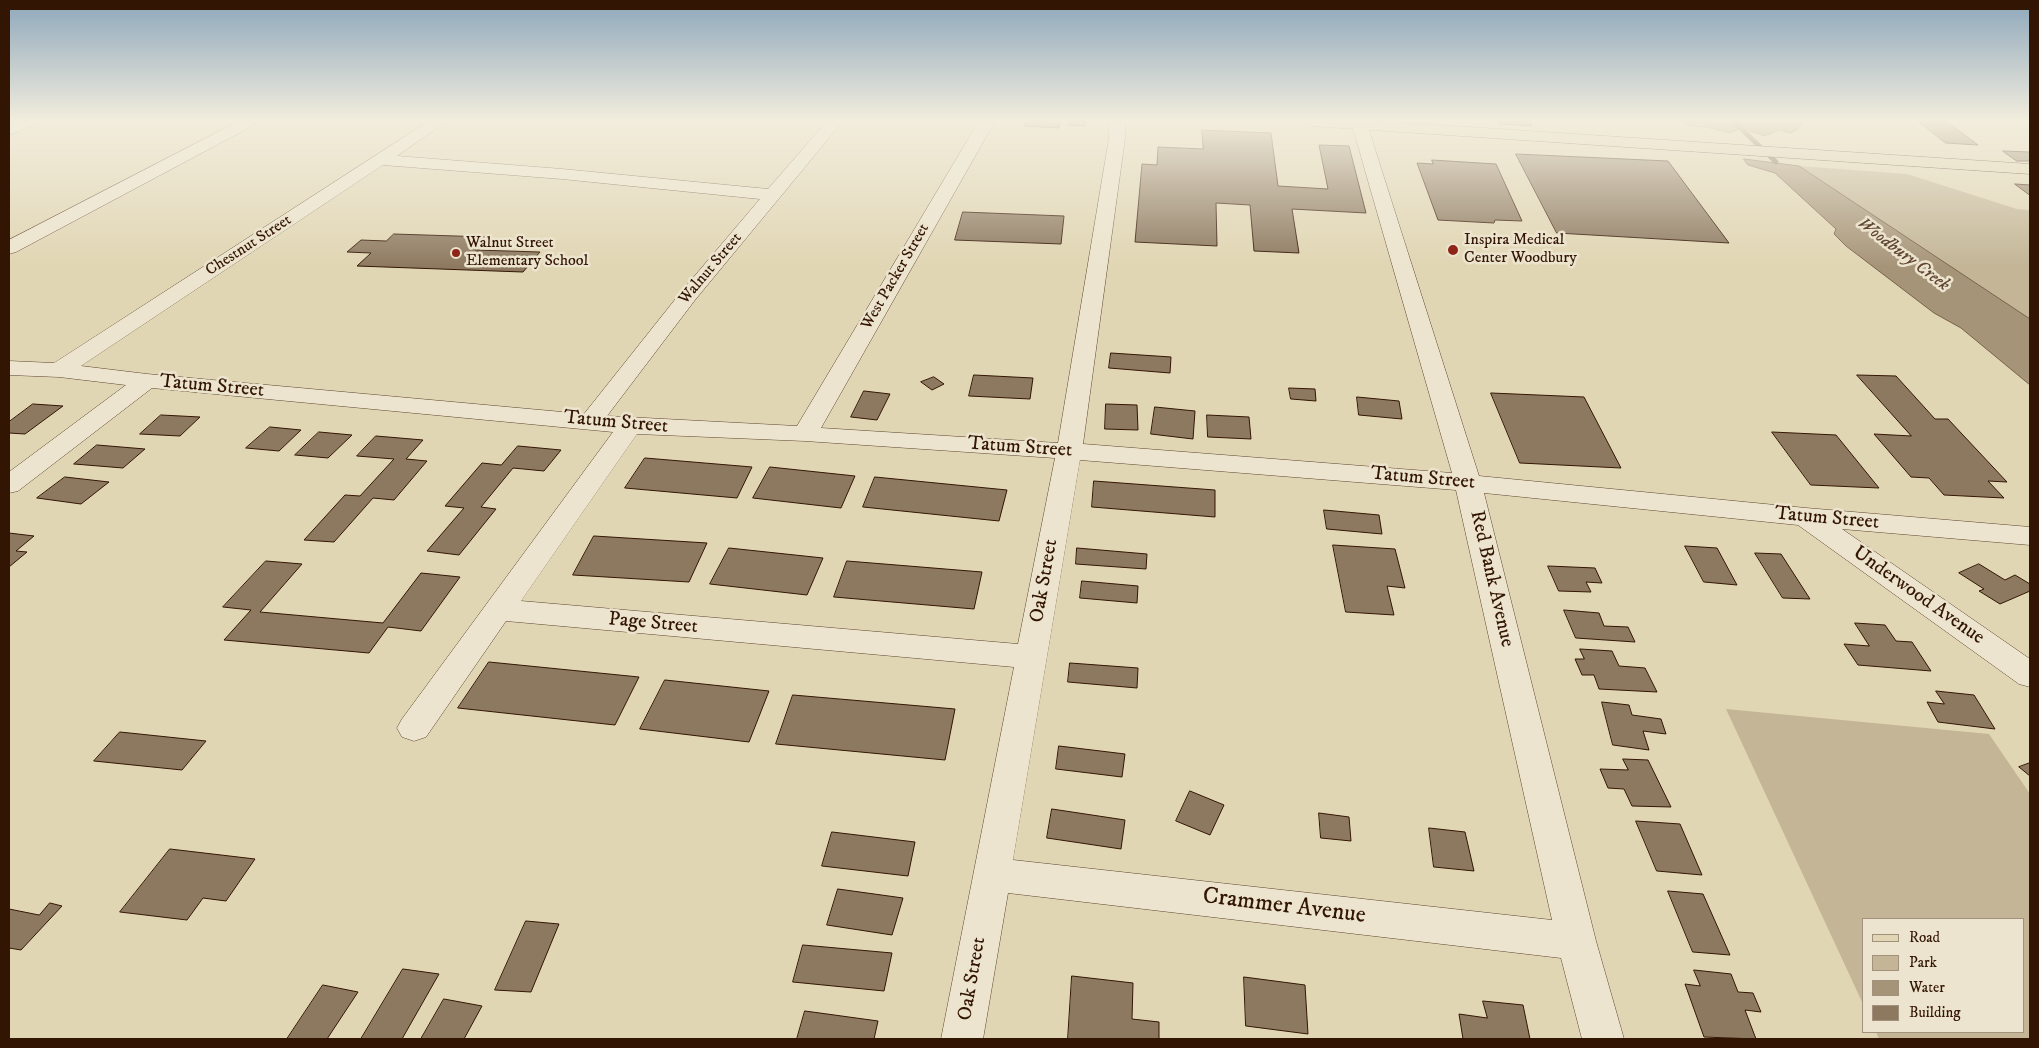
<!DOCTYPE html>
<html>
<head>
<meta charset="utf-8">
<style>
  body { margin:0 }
  #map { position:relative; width:2039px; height:1048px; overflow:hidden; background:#e1d6b4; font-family:"IM FELL DW Pica",serif }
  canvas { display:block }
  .frame { position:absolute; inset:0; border:10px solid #331504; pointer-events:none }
  .legend { position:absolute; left:1862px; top:918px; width:162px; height:115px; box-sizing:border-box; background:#ece4ce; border:1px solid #a2917d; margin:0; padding:6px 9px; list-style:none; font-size:15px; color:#331504 }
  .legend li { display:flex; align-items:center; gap:10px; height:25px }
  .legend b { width:25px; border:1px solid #a2917d }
</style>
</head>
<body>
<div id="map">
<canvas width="2039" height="1048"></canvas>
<div class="frame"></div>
<ul class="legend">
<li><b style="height:6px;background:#e1d6b4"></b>Road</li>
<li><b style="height:14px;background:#c3b596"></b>Park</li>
<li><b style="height:14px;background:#a69478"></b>Water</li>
<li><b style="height:14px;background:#8d7960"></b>Building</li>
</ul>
</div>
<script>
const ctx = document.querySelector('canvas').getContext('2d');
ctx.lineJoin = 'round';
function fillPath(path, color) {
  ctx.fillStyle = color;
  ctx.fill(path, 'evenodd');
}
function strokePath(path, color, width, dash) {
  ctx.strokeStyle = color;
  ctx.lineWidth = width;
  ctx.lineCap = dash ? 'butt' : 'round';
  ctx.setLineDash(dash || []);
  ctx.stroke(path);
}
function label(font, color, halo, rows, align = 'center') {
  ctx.font = font + ' "IM FELL DW Pica",serif';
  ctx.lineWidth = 5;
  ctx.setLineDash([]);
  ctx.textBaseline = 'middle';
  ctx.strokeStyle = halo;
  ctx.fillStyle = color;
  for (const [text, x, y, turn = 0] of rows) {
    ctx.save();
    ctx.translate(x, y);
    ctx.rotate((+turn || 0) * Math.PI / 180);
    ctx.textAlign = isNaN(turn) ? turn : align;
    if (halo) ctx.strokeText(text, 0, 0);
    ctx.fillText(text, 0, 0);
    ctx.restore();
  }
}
fillPath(new Path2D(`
  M1799,166L1907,174L2017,209L2030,210V319Z
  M1726,709L1989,734L2030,794V1039H1879L1876,1032H2023V919H1863V1004Z`), '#c3b596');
const water = new Path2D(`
  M1681,121H1803V123L1797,130L1790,133L1779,130L1765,136L1741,128L1730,133L1706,127L1690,126Z
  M1744,159L1799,166L2030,319V385L1961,328L1934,313L1846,246L1834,234L1836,229L1775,173L1748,165Z`);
fillPath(water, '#a69478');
strokePath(water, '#78614a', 1);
strokePath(new Path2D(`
  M1733,121L1776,162`), '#78614a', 5);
const building = new Path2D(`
  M1026,121H1061L1059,128L1024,126Z
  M1070,121H1086L1085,126L1068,125Z
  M1499,121H1530L1532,126L1500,124Z
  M1918,121H1946L1978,145L1946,143Z
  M1202,130L1271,133L1278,186L1328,189L1319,145L1349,146L1366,213L1292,209L1299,253L1254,251L1250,205L1216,203L1217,246L1135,242L1142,164L1157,165L1158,147L1203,149Z
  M2003,151L2030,152V161H2017Z
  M1516,154L1668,161L1729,243L1557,233Z
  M1432,160L1496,164L1522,221L1495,220L1494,223L1438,220L1417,163L1433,164Z
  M2015,184L2030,185V195Z
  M963,212L1064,216L1061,244L955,240Z
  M394,234L487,237L475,250L540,252L523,272L357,266L371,253L347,252L361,240L386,241Z
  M1111,353L1171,357L1170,373L1109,368Z
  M974,375L1033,378L1030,399L969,396Z
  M1857,375L1896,376L1935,419H1948L2007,482L1988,481L2004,498L1944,495L1929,478L1911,477L1874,434L1911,436Z
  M934,377L944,384L932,390L921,382Z
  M1289,388L1315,389L1316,401L1291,399Z
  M864,391L890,394L877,420L851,417Z
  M1491,393L1584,397L1621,468L1520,463Z
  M1357,397L1399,401L1402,419L1359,415Z
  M33,404L63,406L25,434L9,433V422Z
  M1106,404L1137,405L1138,430L1105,429Z
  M1155,407L1195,411L1193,439L1151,434Z
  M161,415L200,417L180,436L140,434Z
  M1207,415L1249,417L1251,439L1208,437Z
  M270,427L301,430L279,451L246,448Z
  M319,432L352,435L328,458L295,455Z
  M1772,432L1836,435L1879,488L1811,485Z
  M376,436L423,440L406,459L427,461L394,500L373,498L334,542L304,540L345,495L360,496L394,459L357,456Z
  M97,445L145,449L123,468L74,464Z
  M518,446L561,450L544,471L513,468L481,507L496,509L459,555L427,551L464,508L445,506L482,463L501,465Z
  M645,458L752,467L737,498L625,488Z
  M770,467L855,476L841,508L753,498Z
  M65,477L109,482L81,504L37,498Z
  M875,477L1007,490L999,521L863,507Z
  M1094,481L1215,490V517L1092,507Z
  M1324,510L1379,515L1382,534L1327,529Z
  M9,533L34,536L16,551L27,552L9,567Z
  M594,536L707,543L689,582L573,575Z
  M1333,545L1395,549L1405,588L1387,586L1394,615L1346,612Z
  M1685,546L1717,548L1737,585L1704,582Z
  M729,548L823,558L807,595L710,584Z
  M1077,548L1147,554L1146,569L1076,564Z
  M1755,553L1781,554L1810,599L1783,598Z
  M266,561L302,564L260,612L383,623L421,573L460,577L421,631L388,627L369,653L224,640L251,610L223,607Z
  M847,561L982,572L974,609L834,597Z
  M1979,564L2005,580L2015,575L2030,584V591L2000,604L1979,591L1984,589L1959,573Z
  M1548,566L1595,568L1602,583L1586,582L1591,592L1559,591Z
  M1082,581L1138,586L1137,603L1080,598Z
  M1564,610L1599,613L1604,626L1628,627L1635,642L1576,638Z
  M1855,623L1885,625L1896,641L1912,642L1931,671L1858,665L1844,644L1869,646Z
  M1580,649L1612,651L1619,666L1645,668L1657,692L1599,689L1594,675H1582L1575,659H1584Z
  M489,662L639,677L615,725L458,708Z
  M1070,663L1138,668L1137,688L1068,682Z
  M665,680L769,691L749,742L640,729Z
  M1936,691L1974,695L1995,729L1938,722L1927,702L1944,704Z
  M793,695L955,709L945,760L776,744Z
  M1602,702L1629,705L1632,715L1661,719L1666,734L1643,731L1649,750L1613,745Z
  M120,732L206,741L182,770L94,761Z
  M1059,746L1125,754L1122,777L1056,769Z
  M1623,759L1648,760L1671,807L1632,806L1624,789L1608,788L1600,769L1628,770Z
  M2030,763V776L2019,767Z
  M1190,791L1224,805L1210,835L1176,821Z
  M1052,809L1125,820L1121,849L1047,838Z
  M1319,813L1349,817L1351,841L1321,838Z
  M1636,821L1680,824L1702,875L1657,871Z
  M1429,828L1465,832L1474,871L1434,867Z
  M832,832L915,842L908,876L822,866Z
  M170,849L255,859L226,901L203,898L187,920L120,912Z
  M838,889L903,898L892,935L827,925Z
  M1668,891L1703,894L1730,955L1693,952Z
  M50,903L62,906L21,950L9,948V909L39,915Z
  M526,921L559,924L531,992L495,990Z
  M803,945L892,953L884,991L793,982Z
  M403,969L439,974L402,1039H361Z
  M1694,970L1731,974L1738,992L1753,993L1761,1012L1745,1010L1756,1039L1704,1037L1685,984L1700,986Z
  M1072,976L1133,983L1132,1019L1159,1022V1039H1068Z
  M1244,977L1305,985L1308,1034L1246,1026Z
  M323,985L358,992L327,1039H287Z
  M444,999L482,1006L464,1039H421Z
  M1483,1001L1523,1005L1530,1039H1463L1459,1014L1487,1018Z
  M805,1011L878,1021L874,1039H797Z`);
fillPath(building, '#8d7960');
strokePath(building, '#331504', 1);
const minor = new Path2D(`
  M18,121H39L37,124L9,135V124Z
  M239,121H258L256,124L16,252L9,254V240Z
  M429,121H447L397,156L562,169L768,189L827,121H843L695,300L607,416L797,426L979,121H995L821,428L1058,443L1109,138V121H1125V138L1083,444L1452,473L1352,125L1349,121H1366L1479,476L1806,508L2030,527V545L1842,529L2030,659V687L2019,684L1798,525L1484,493L1596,941L1624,1039H1582L1561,958L1008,893L983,1039H941L1014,667L506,621L426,737L414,741L402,737L397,728L402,719L613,432L152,388L18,491L9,493V472L126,385L59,377L9,375V361L54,363ZM383,165L562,179L760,199L681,292L584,414L147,374L81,366ZM637,434L805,441L1055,458L1018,644L521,601ZM1080,460L1456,490L1552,920L1013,860Z`);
const major = new Path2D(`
  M1304,121H1377L2030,164V174L1312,126L1306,124Z`);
strokePath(minor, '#5e4530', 1);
strokePath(major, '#331504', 1);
fillPath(minor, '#ece4ce');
fillPath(major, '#e1d6b4');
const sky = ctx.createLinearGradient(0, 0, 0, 267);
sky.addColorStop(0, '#8da7bb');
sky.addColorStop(0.45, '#f2eddd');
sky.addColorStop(1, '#f2eddd00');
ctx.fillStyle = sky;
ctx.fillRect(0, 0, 2039, 267);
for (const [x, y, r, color] of [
  [1453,250,6,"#8f2418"],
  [456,253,5,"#8f2418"]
]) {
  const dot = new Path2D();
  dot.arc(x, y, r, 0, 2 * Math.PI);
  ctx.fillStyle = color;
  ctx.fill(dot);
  strokePath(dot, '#ece4ce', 2);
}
label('16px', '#331504', '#ece4ce', [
  ["Inspira Medical",1464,241],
  ["Center Woodbury",1464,259],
  ["Walnut Street",466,244],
  ["Elementary School",466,262]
], 'left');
label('16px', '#331504', '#ece4ce', [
  ["Chestnut Street",249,246,-33],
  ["Walnut Street",711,269,-50],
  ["West Packer Street",896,277,-60]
]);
label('italic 18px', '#614832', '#ece4ce', [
  ["Woodbury Creek",1903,255,37]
]);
label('20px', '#331504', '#ece4ce', [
  ["Tatum Street",212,387,5],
  ["Tatum Street",616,423,5],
  ["Tatum Street",1020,448,4],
  ["Tatum Street",1423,479,5],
  ["Tatum Street",1827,519,5],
  ["Red Bank Avenue",1491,579,77],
  ["Oak Street",1045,581,-80],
  ["Underwood Avenue",1918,596,35],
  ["Page Street",653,624,5],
  ["Oak Street",973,979,-80]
]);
label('24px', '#331504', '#ece4ce', [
  ["Crammer Avenue",1284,907,7]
]);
</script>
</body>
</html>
